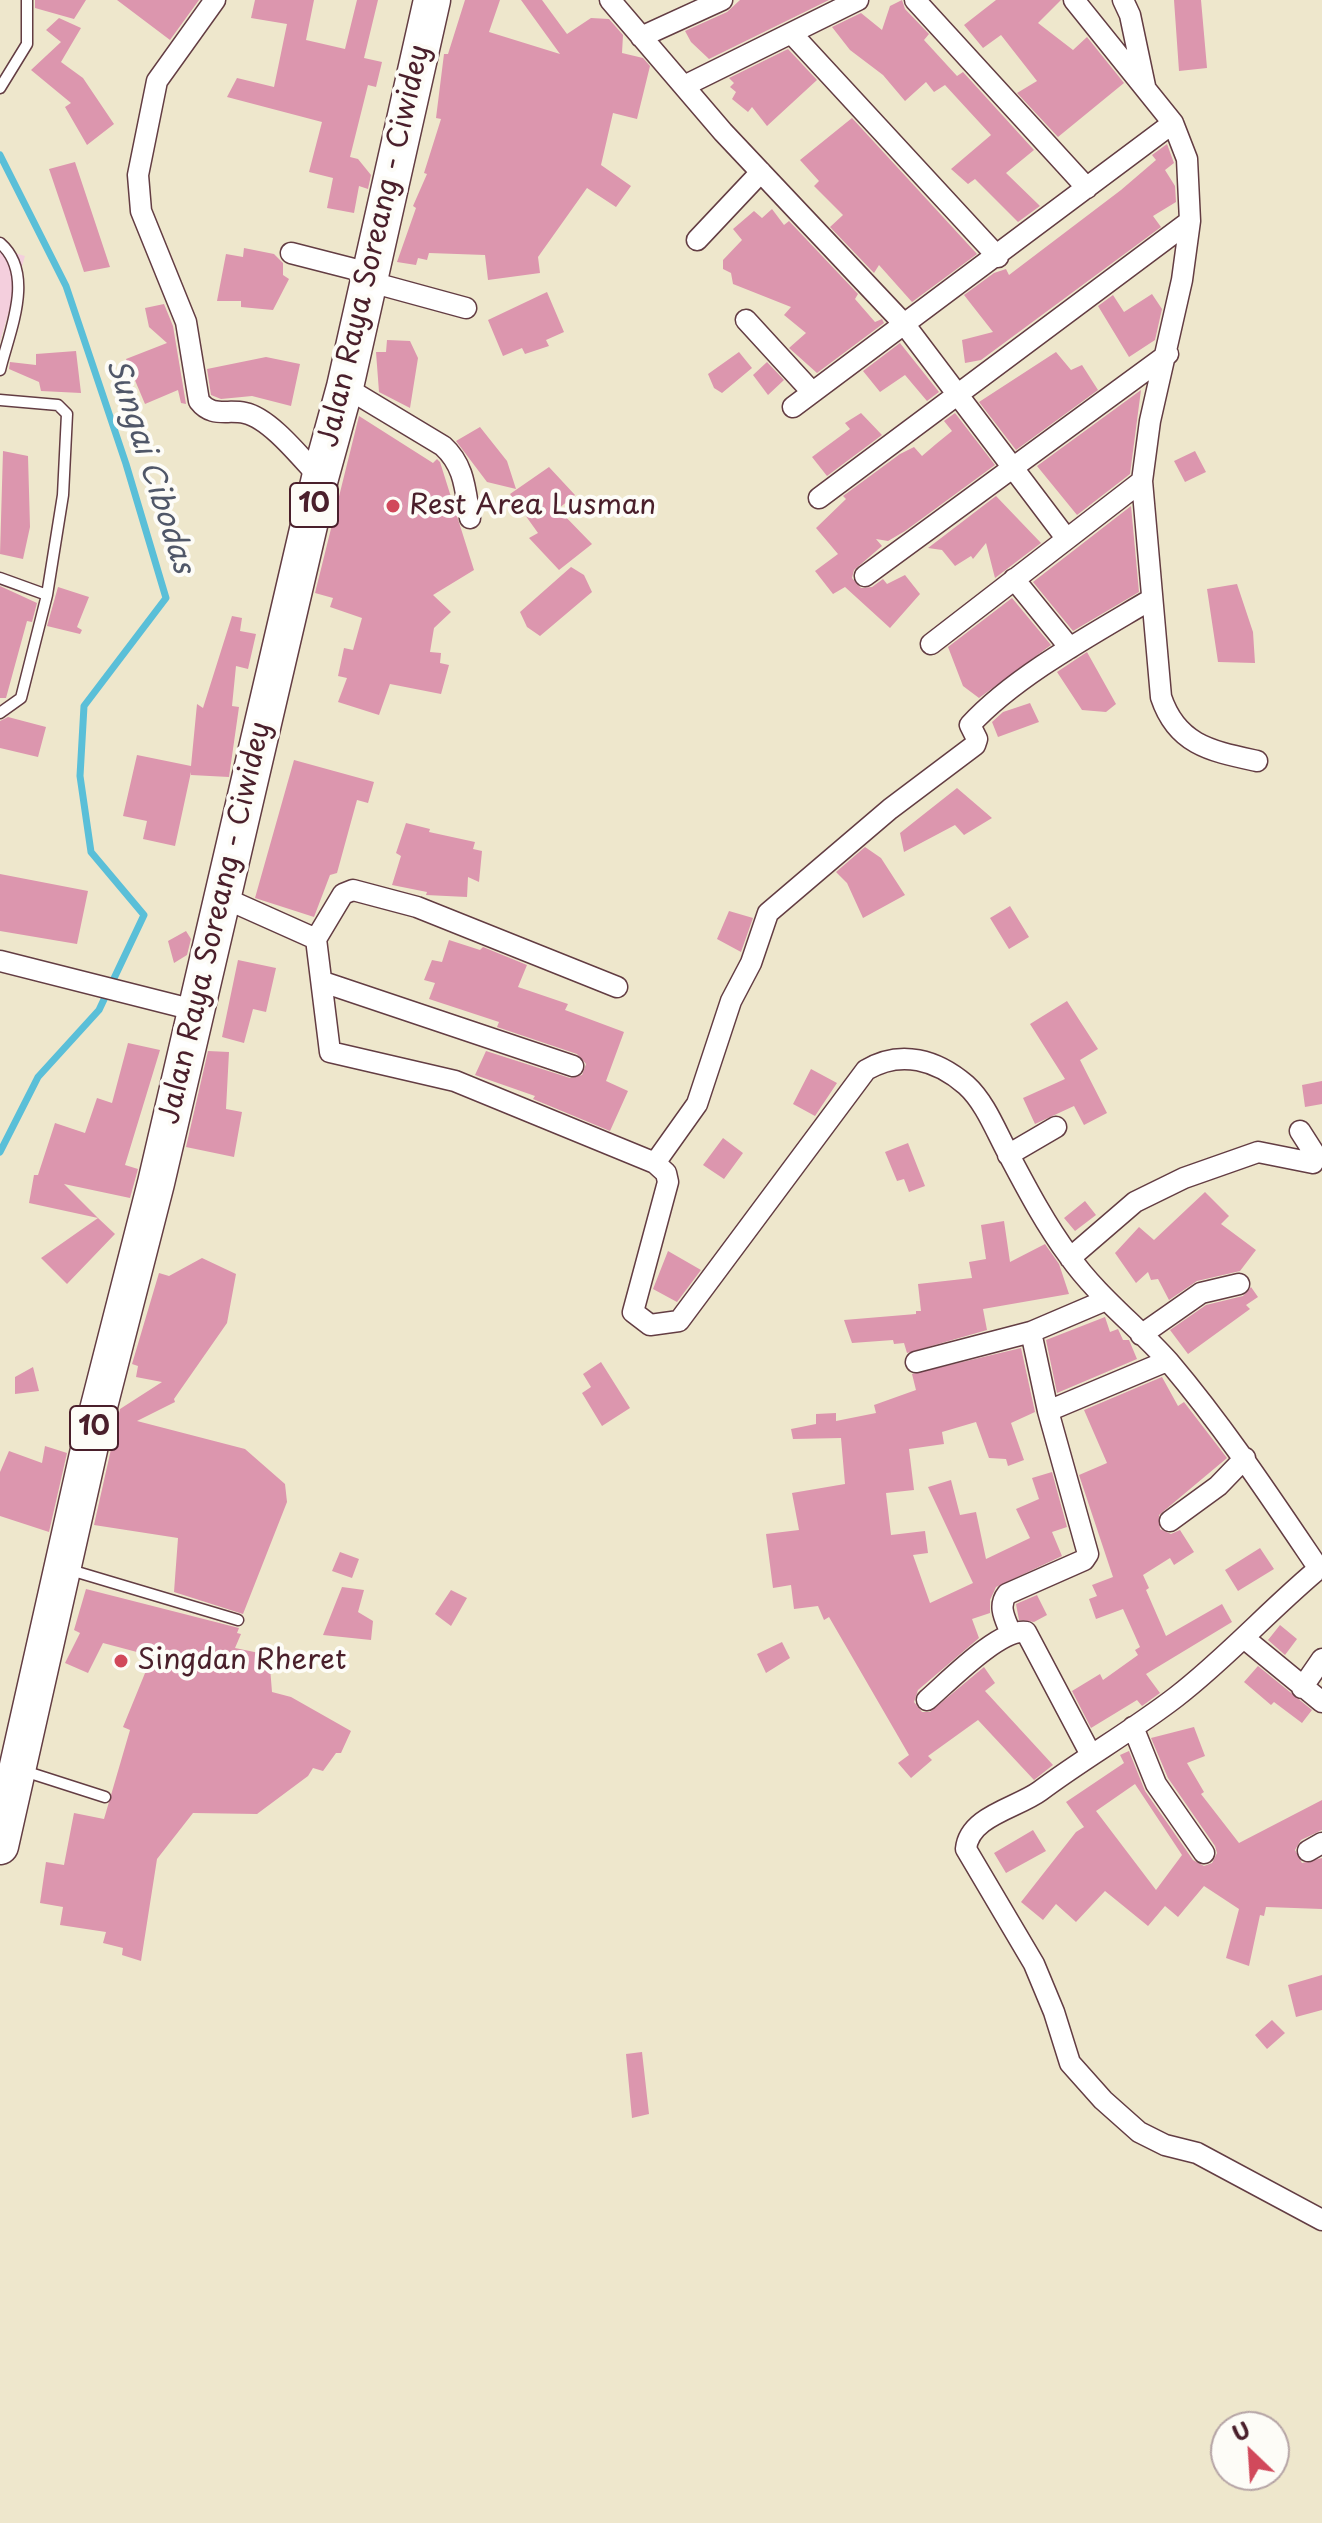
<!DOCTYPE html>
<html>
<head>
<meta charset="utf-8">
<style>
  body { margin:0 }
  #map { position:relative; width:1322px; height:2523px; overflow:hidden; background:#eee7cc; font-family:"Playpen Sans",sans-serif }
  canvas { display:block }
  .north { position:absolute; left:1210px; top:2411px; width:80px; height:80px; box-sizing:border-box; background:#fdfcf7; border:2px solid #b5a4a5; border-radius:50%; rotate:335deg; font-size:22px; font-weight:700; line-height:32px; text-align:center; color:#4a1f2b }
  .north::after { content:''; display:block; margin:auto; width:28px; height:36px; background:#d1495b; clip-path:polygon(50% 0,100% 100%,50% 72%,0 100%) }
</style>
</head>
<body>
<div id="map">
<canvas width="1322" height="2523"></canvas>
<div class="north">U</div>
</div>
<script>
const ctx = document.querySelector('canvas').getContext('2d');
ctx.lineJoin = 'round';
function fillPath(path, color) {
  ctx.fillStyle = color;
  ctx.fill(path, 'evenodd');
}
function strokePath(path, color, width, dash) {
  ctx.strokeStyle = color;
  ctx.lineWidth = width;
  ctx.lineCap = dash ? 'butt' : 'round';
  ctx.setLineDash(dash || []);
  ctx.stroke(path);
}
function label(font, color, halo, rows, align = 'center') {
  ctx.font = font + ' "Playpen Sans",sans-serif';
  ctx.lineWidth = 8;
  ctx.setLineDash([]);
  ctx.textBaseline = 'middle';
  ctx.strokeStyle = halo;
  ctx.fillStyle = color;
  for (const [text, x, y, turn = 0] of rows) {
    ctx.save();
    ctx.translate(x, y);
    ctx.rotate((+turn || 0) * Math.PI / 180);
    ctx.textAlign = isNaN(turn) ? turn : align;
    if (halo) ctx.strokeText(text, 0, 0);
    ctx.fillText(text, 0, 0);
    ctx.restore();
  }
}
fillPath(new Path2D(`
  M0,249L25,256L0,342Z`), '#f4cfdd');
strokePath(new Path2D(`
  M0,155L66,286L126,464L166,598L84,706L80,776L91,852L144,915L99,1010L38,1077L0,1152`), '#5abfd8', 7);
fillPath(new Path2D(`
  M35,0H86L74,19L35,8Z
  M117,0H199L170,40Z
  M255,0H314L306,40L345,49L357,0H378L364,58L382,62L376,87L368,85L350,157L358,159L371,175L368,189L359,186L354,213L327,208L333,178L309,172L322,122L227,97L237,78L274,87L287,24L251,18Z
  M465,0H500L489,32L560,54L521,0H542L567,34L591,18L609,19L623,35L622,53L643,58L650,66L637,119L613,113L601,165L631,186L616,207L587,188L538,257L540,273L488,280L485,255L429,253L427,260L418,258L416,265L397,262L416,208L413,206L427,174L424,173L441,119L436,118L444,54H448Z
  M740,0H829L709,59L691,42L685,31L727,12Z
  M902,0L905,9L929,34L924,40L957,76L963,72L1034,150L1006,173L1040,206L1018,222L975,179L968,184L951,169L991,135L945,85L934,92L926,82L905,101L883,75L850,50L832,27L861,13L882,30L890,6Z
  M996,0H1061L1038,23L1073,50L1087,37L1124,83L1058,137L1017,93L1037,81L1001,35L983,48L964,25Z
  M1174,0H1201L1207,68L1179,71Z
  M59,18L81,28L61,62L83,78L114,124L87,145L65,107L71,103L31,70L61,42L46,30Z
  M788,49L817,80L767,126L752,107L748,112L732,99L736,92L730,87L734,83L729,78Z
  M852,118L977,254L912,302L879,265L874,273L830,227L843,215L814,186L819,181L800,160Z
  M1167,144L1174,163L1165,170L1175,186L1176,202L1153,216L1161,227L981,360L965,363L962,340L993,332L964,295L994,273L1006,269L1009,275L1121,190L1156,160L1152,155Z
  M75,162L110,267L84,272L49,169Z
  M772,209L784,225L789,221L858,294L855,299L875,322L882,319L884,323L817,373L789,348L806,333L784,315L791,307L733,284L731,273L723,269V260L742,240L733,229L754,211L762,218Z
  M244,248L274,254L283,263V275L289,279L273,310L241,307V301H217L226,254L243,257Z
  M547,292L564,332L546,340L549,346L525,354L522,348L503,356L488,320Z
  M1152,294L1162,309L1155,340L1129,357L1098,306L1113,295L1124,312Z
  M164,304L173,326L186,404L181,403L178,390L145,404L126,359L167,343L149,327L145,308Z
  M387,340L410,341L418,358L410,408L379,392L376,352H386Z
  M900,343L939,392L927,401L905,375L880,392L863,371Z
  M76,351L81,393L41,391L39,382L9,369L10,362L36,365V354Z
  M739,352L752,368L722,393L714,388L708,374Z
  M1056,352L1071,370L1082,365L1098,390L1016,450L979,402Z
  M266,357L300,364L291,406L252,396L221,399L211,395L207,369Z
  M767,362L784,380L768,395L753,375Z
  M1141,390L1130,474L1077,515L1037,466Z
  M861,413L882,435L827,476L812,457L850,429L845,423Z
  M955,413L995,465L905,531L888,541L876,539L882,546L854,570L852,578L861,588L872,587L883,579L887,584L905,575L920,594L890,628L845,587L833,594L815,571L838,554L816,528L846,499L843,496L900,454L914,447L922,456L936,444L952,431L944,421Z
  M359,416L433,463L437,459L440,462L474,570L433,595L451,612L434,628L430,652L441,653L440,663L449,665L441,694L390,684L379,715L338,702L347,678L338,676L344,648L353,650L362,618L330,607L333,598L315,593Z
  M480,427L507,461L516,489L487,482L456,441Z
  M3,451L28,456L30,527L23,559L0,554Z
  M1195,451L1206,472L1185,482L1174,461Z
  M549,467L575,495L558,509L592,544L559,570L529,538L538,533L510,494Z
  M996,496L1041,543L995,578L986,543L973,559L971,556L955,566L942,550L928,548Z
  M1131,506L1139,592L1073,631L1033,582Z
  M571,567L584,575L592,592L540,636L527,627L520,612Z
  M1237,584L1253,632L1255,663L1218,662L1207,589Z
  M0,586L37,603L32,622L27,621L6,698H0Z
  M58,587L89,597L77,627L82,630L80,634L47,626Z
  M1012,598L1051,645L979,698L963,686L948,647Z
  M232,616L242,618L240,631L256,634L248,669L236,666L232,706L239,707L229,777L191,775V772L175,846L143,839L147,821L123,816L137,755L191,766L197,704L203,708Z
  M1087,652L1116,704L1106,712L1082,710L1057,672Z
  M1030,703L1039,722L998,737L992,722L1003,712Z
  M8,717L46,727L38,757L0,748V721Z
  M294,760L374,782L368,803L357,800L337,873L330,875L314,917L255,898Z
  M957,788L992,818L964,835L955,825L904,852L900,833Z
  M406,823L430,829L429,832L475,842L473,849L482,851L479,882L468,877L467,897L426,895L427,892L392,885L401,856L396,853Z
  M865,847L881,858L905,895L863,918L847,883L836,872Z
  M0,874L88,891L77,944L0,931Z
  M1010,906L1029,937L1009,949L990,918Z
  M729,911L753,918L741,952L717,939Z
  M186,931L191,939L187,955L174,963L168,941Z
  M449,940L480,950L483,947L527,965L518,987L568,1004L565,1010L624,1032L606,1081L628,1091L610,1131L533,1099L535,1096L475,1075L486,1051L570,1078L582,1075L586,1064L577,1054L497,1027L499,1022L429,999L435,983L424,980L432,960L442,962Z
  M238,960L276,968L266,1012L253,1009L244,1043L222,1037Z
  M1067,1001L1098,1049L1080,1060L1107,1113L1084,1125L1074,1106L1035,1124L1023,1098L1065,1079L1030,1024Z
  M128,1043L160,1050L125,1165L138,1169L130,1198L64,1184L98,1218L29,1203L34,1175H38L55,1123L85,1133L97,1098L112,1103Z
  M208,1051L229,1052L226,1109L242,1112L234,1157L186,1147Z
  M811,1069L837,1083L815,1116L793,1104Z
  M1322,1081V1104L1305,1107L1302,1085Z
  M723,1138L743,1153L724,1179L703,1165Z
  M908,1143L925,1186L909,1192L904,1179L897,1181L885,1152Z
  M1205,1192L1229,1216L1221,1224L1256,1250L1240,1271L1197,1281L1169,1300L1158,1279L1151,1280L1148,1272L1136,1283L1115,1253L1139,1227L1154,1240Z
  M1085,1201L1096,1215L1075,1231L1064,1218Z
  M98,1218L115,1234L67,1284L41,1258Z
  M1004,1221L1010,1262L1045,1244L1059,1264L1069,1294L983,1309L987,1330L907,1353L904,1343L894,1344L893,1340L852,1343L844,1320L916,1314V1311H921L918,1284L972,1278L969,1262L986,1259L981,1225Z
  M668,1251L701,1270L677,1302L653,1289Z
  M202,1258L236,1274L227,1323L174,1399L175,1402L137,1421L245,1449L285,1484L287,1502L243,1614L174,1592L178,1538L94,1525L120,1409L162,1382L136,1377L138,1366L132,1364L159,1273L169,1276Z
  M1251,1287L1258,1297L1246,1305L1250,1309L1188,1354L1170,1330L1206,1305L1243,1296Z
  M1105,1317L1110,1332L1118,1329L1123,1340H1129L1137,1359L1057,1393L1046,1340Z
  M1021,1348L1035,1412L1011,1423L1024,1460L1008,1466L1006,1459L989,1458L976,1422L942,1432L944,1444L909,1449L914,1490L886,1493L891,1535L925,1531L928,1553L913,1555L930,1603L973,1583L928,1487L951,1480L960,1515L976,1512L986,1559L1030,1538L1016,1509L1039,1499L1032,1478L1052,1472L1067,1527L1052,1532L1062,1556L996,1587L990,1600V1613L972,1619L979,1638L918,1690L914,1702L922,1712H930L984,1667L995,1683L985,1691L1053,1765L1034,1780L978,1720L928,1756L932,1760L911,1778L898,1763L909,1755L829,1617L824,1620L818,1606L794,1609L791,1585L773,1588L766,1534L799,1530L792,1493L845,1484L841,1438L793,1439L791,1429L816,1424V1414L836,1413V1421L876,1413L874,1405L916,1390L912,1374Z
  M601,1362L630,1408L602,1426L582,1393L591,1387L583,1374Z
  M33,1367L39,1391L15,1394V1377Z
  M1162,1377L1178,1406L1184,1402L1227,1458L1159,1515L1160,1529L1171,1534L1180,1530L1194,1552L1174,1565L1170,1558L1143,1575L1149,1588L1146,1590L1166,1636L1222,1604L1232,1622L1146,1674L1160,1693L1142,1706L1137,1700L1091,1728L1072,1691L1100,1674L1103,1680L1138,1655L1135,1650L1140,1647L1123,1609L1096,1619L1089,1599L1097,1596L1092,1585L1113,1577L1079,1475L1107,1463L1084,1410Z
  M45,1446L67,1453L49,1532L0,1516V1472L9,1451L42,1463Z
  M1260,1548L1274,1569L1238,1591L1225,1570Z
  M340,1552L359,1559L352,1578L332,1571Z
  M342,1587L364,1590L358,1612L373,1621L371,1640L323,1635Z
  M86,1589L239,1628L237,1633L241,1634L235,1648L269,1655L272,1692L291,1697L351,1731L341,1753H336L323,1771L313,1768L308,1776L257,1814L193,1813L157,1859L141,1961L122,1955L123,1948L103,1943L106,1932L60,1925L63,1907L40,1903L46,1862L64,1865L74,1813L104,1819L130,1730L123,1727L152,1656L103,1643L88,1673L65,1663L80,1633L74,1630Z
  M451,1590L467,1598L451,1626L435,1614Z
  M1037,1595L1047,1615L1034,1622L1019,1620L1016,1604Z
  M1280,1625L1297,1639L1285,1655L1268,1640Z
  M782,1642L790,1658L766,1673L757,1654Z
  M1258,1666L1312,1710L1302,1723L1274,1702L1271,1705L1244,1682Z
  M1194,1727L1205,1756L1187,1763L1204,1792L1201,1794L1239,1843L1322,1800V1830L1301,1840L1295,1850L1302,1863L1322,1858V1909L1266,1907L1264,1916L1260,1915L1249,1966L1226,1958L1239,1909L1204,1886L1178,1917L1165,1906L1148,1926L1105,1891L1076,1922L1056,1904L1043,1920L1021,1902L1076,1832L1084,1827L1066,1802L1124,1763L1120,1755L1129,1751L1145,1791L1193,1860L1204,1866L1212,1863L1217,1853L1215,1846L1168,1778L1151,1738ZM1135,1784L1182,1855L1156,1890L1096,1811Z
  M1033,1830L1046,1851L1006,1873L994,1853Z
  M1322,1975V2010L1296,2017L1288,1985Z
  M1272,2020L1285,2033L1267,2049L1255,2035Z
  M642,2052L649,2114L632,2118L626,2054Z`), '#dc96ae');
const lane = new Path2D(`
  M0,88L27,44V0
  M0,243C36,274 9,332 0,370
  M0,400L58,405L67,414L63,495L47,595
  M0,578L47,595L21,698L0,713
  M67,1569L238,1620
  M24,1771L105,1797`);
const street = new Path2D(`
  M215,0L157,81L138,175L141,211L186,322L199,401C212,418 227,409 245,413C270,418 302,459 320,478
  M610,0L723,132L905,325L1066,538
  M915,0L1087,188
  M1074,0L1173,123L1187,159L1190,221L1182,280L1150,421L1142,481L1161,697C1177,745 1211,751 1257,761
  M1123,0L1130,15L1145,86
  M793,35L998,257
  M641,37L722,0
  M684,86L858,0
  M697,240L761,172
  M291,253L369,273
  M367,281L466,308
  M746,320L812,392
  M345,387L443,446C465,466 465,490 470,518
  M793,407L1173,123
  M819,498L1190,221
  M865,576L1168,354
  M1014,579L1070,648
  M931,644L1142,481
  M222,897L316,939L330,1052L455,1081L655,1163L666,1173L668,1182L633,1312L650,1325L679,1321L866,1070C901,1049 937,1060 966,1085C986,1103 997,1134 1010,1157C1028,1191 1046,1225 1069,1256C1097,1296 1137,1326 1169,1362C1224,1427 1271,1498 1319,1569
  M316,939L343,894L353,890L417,907L617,987
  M0,961L194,1010
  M323,982L573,1066
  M1008,1155L1056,1127
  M655,1163L697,1104L731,1001L751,963L768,913L890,809L975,745L977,739L970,725C1015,676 1093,634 1150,600
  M1070,1258L1135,1202L1184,1178L1258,1152L1313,1163L1316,1156L1300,1131
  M1141,1335L1201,1293L1239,1284
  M916,1362L1031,1332L1106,1300
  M1048,1411L1167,1361
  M1170,1521L1218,1486L1245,1458
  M1322,1566C1272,1607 1228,1657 1176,1697C1132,1731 1084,1758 1040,1791C1017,1808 969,1816 966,1849L1034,1964L1054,2012L1070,2063L1103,2100L1139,2132L1165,2145L1197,2153L1322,2220
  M1011,1634C1006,1620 997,1607 1007,1594L1084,1560L1088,1554L1048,1411L1031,1332
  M1244,1638L1322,1702
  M1302,1688L1322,1659
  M927,1700C948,1682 1000,1628 1026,1632L1090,1753
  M1133,1727L1156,1784L1204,1853
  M1308,1851L1322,1843`);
const highway = new Path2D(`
  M0,1846L97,1414L156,1183L320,478L345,387L432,0`);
strokePath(lane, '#633d43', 13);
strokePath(street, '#633d43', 23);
strokePath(highway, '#633d43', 39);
strokePath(lane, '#fff', 10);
strokePath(street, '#fff', 20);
strokePath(highway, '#fff', 36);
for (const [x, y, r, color] of [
  [393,506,8,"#d1495b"],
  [121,1661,8,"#d1495b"]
]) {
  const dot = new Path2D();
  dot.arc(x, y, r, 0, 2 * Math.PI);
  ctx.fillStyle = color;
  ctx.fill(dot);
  strokePath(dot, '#fdfcf7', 3);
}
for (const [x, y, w] of [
  [314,505,48],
  [94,1428,48]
]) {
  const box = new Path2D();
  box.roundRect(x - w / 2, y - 22, w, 44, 6);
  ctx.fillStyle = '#fdfcf7';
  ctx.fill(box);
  strokePath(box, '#4a1f2b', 2);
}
label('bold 26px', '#4a1f2b', null, [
  ["10",314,505],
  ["10",94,1428]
]);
label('28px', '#4a1f2b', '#fdfcf7', [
  ["Jalan Raya Soreang - Ciwidey",375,246,-77],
  ["Jalan Raya Soreang - Ciwidey",216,923,-77]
]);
label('28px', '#4a1f2b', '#fdfcf7', [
  ["Rest Area Lusman",409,506],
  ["Singdan Rheret",137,1661]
], 'left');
label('italic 30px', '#505768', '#fdfcf7', [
  ["Sungai Cibodas",149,466,72]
]);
</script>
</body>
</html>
